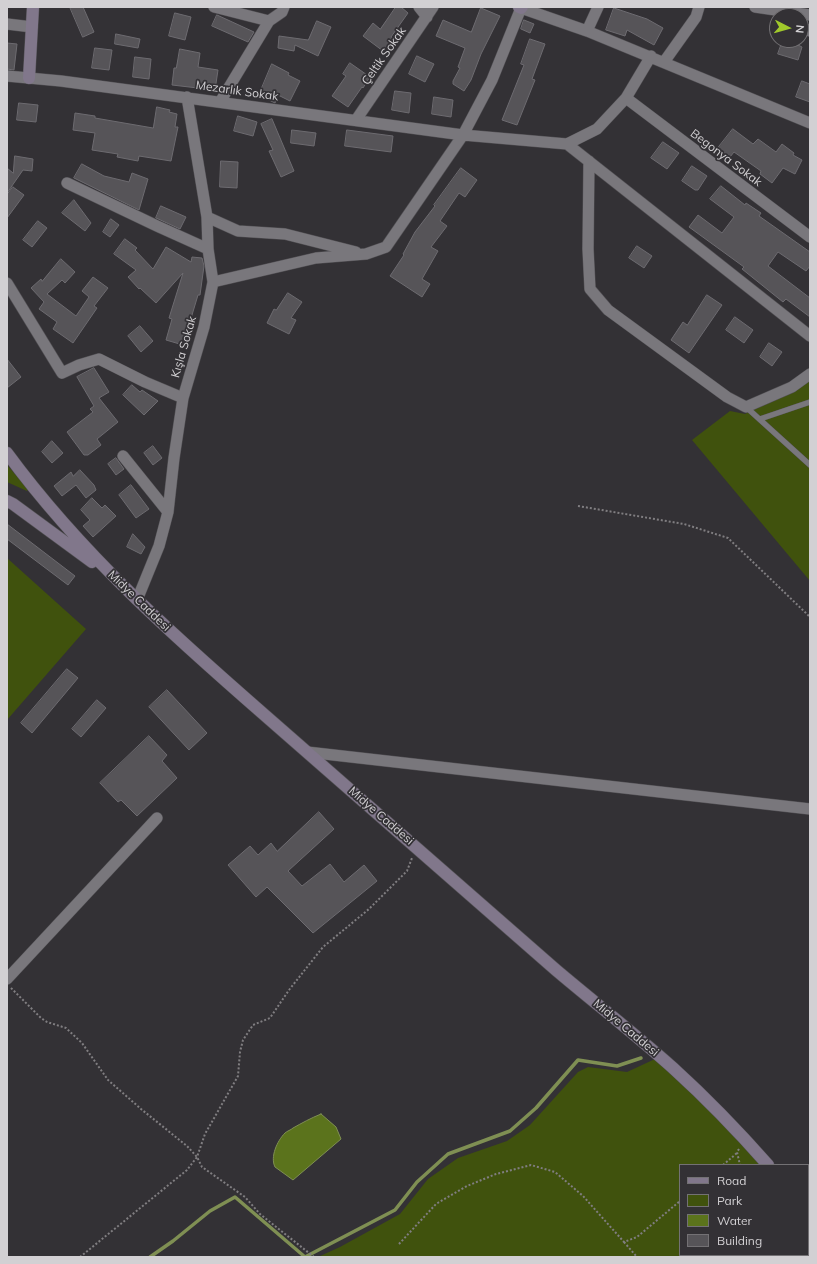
<!DOCTYPE html>
<html>
<head>
<meta charset="utf-8">
<style>
  body { margin:0 }
  #map { position:relative; width:817px; height:1264px; overflow:hidden; background:#333135; font-family:Mulish,sans-serif }
  canvas { display:block }
  .frame { position:absolute; inset:0; border:8px solid #d2d0d3; pointer-events:none }
  .legend { position:absolute; left:679px; top:1164px; width:130px; height:92px; box-sizing:border-box; background:#333135; border:1px solid #737174; margin:0; padding:5px 7px; list-style:none; font-size:12px; color:#d2d0d3 }
  .legend li { display:flex; align-items:center; gap:8px; height:20px }
  .legend b { width:20px; border:1px solid #737174 }
  .north { position:absolute; left:769px; top:8px; width:40px; height:40px; box-sizing:border-box; background:#333135; border:1px solid #737174; border-radius:50%; rotate:96deg; font-size:11px; font-weight:700; line-height:16px; text-align:center; color:#d2d0d3 }
  .north::after { content:''; display:block; margin:auto; width:14px; height:18px; background:#a0c92b; clip-path:polygon(50% 0,100% 100%,50% 72%,0 100%) }
</style>
</head>
<body>
<div id="map">
<canvas width="817" height="1264"></canvas>
<div class="frame"></div>
<ul class="legend">
<li><b style="height:5px;background:#81778b"></b>Road</li>
<li><b style="height:11px;background:#40520d"></b>Park</li>
<li><b style="height:11px;background:#5b731c"></b>Water</li>
<li><b style="height:11px;background:#565458"></b>Building</li>
</ul>
<div class="north">N</div>
</div>
<script>
const ctx = document.querySelector('canvas').getContext('2d');
ctx.lineJoin = 'round';
function fillPath(path, color) {
  ctx.fillStyle = color;
  ctx.fill(path, 'evenodd');
}
function strokePath(path, color, width, dash) {
  ctx.strokeStyle = color;
  ctx.lineWidth = width;
  ctx.lineCap = dash ? 'butt' : 'round';
  ctx.setLineDash(dash || []);
  ctx.stroke(path);
}
function label(font, color, halo, rows, align = 'center') {
  ctx.font = font + ' Mulish,sans-serif';
  ctx.lineWidth = 3.5;
  ctx.setLineDash([]);
  ctx.textBaseline = 'middle';
  ctx.strokeStyle = halo;
  ctx.fillStyle = color;
  for (const [text, x, y, turn = 0] of rows) {
    ctx.save();
    ctx.translate(x, y);
    ctx.rotate((+turn || 0) * Math.PI / 180);
    ctx.textAlign = isNaN(turn) ? turn : align;
    if (halo) ctx.strokeText(text, 0, 0);
    ctx.fillText(text, 0, 0);
    ctx.restore();
  }
}
fillPath(new Path2D(`
  M810,379V581L692,440L730,411L745,414Z
  M7,465L28,489L27,491L7,482Z
  M7,558L86,629L7,720Z
  M655,1059L718,1118L763,1165H680V1255H808V1220L810,1222V1257H318L340,1247L400,1214L428,1179L458,1158L507,1141L530,1125L578,1072L588,1067L627,1072Z`), '#40520d');
const water = new Path2D(`
  M321,1114L336,1127L341,1139L293,1180L275,1167C270,1157 277,1141 285,1133C287,1131 291,1130 293,1128C302,1123 311,1118 321,1114Z`);
fillPath(water, '#5b731c');
strokePath(water, '#7f8f53', 1);
strokePath(new Path2D(`
  M150,1257L173,1241L210,1211L235,1197L305,1257L395,1210L417,1182L448,1154L510,1131L536,1108L578,1060L617,1066L641,1058`), '#7f8f53', 3.5);
const building = new Path2D(`
  M70,7H83L94,32L83,37Z
  M396,7H401L408,13L391,37L393,38L383,51L363,36L373,23L380,29Z
  M481,8L500,16L481,54L471,80L464,91L453,84V81L460,68L458,67L465,48L436,36L443,20L471,32Z
  M614,8L647,19L663,28L654,45L627,30L625,36L606,30Z
  M175,13L191,17L185,40L169,36Z
  M217,15L254,32L248,42L212,26Z
  M524,20L534,24L530,33L521,29Z
  M317,21L331,27L318,56L295,45L294,51L278,48L279,36L308,40Z
  M116,34L140,39L138,48L115,44Z
  M530,39L545,44L532,79L535,80L517,125L502,120L524,65L521,64Z
  M783,40H791L797,42L796,44L802,47L798,60L778,54Z
  M7,43L17,44L14,70L7,69Z
  M95,48L112,50L109,70L92,68Z
  M180,49L200,53L198,67L218,70L215,90L172,85L174,68H176Z
  M417,56L434,64L425,82L409,74Z
  M135,57L151,59L149,79L133,77Z
  M350,63L370,77L363,88L362,87L348,107L332,96L346,76L343,74Z
  M272,64L289,73L288,75L300,81L290,101L278,95L275,103L259,95Z
  M802,81L810,84V102L796,97Z
  M395,91L411,93L409,113L392,110Z
  M434,97L453,100L451,117L432,114Z
  M19,103L38,105L36,122L17,120Z
  M157,107L170,110L169,112L177,114L175,127H178L171,161L139,156L138,161L117,157L118,154L92,150L95,133L73,130L75,113L95,116V118L153,128Z
  M238,116L257,122L253,136L234,131Z
  M272,119L294,171L281,177L269,151L273,150L261,124Z
  M733,129L753,144L758,139L776,152L782,144L794,153L793,155L802,160L795,174L783,168L772,183L760,174L761,171L734,152L730,157L718,148Z
  M292,130L316,133L314,146L291,143Z
  M347,130L393,136L391,152L345,146Z
  M663,142L679,153L667,169L651,158Z
  M15,156L33,159L32,171L23,170L7,193V168L13,173Z
  M221,161L238,162L237,188L220,187Z
  M82,164L104,176L129,182L132,173L148,179L139,210L74,178Z
  M692,166L707,176L698,190H695L682,181Z
  M461,168L477,180L465,197L459,193L440,221L447,226L431,247L438,251L422,279L430,284L422,297L390,276L404,255L403,254L415,232L435,206L434,205Z
  M721,186L745,205L746,203L761,213L759,216L810,252V266L806,271L778,252L768,266L810,298V317L786,299L783,302L742,269L744,267L689,227L698,215L722,233L734,217L710,199Z
  M13,187L24,195L7,218V195Z
  M74,200L91,223L85,231L62,213Z
  M161,206L186,217L180,229L156,218Z
  M111,219L119,225L110,237L103,232Z
  M38,221L47,228L32,247L23,240Z
  M125,239L137,248L135,250L153,269L166,247L191,262L192,257L202,258L204,266L200,295H198L183,345L166,340L172,319L169,318L183,273L156,303L140,288L139,289L128,277L136,270L114,254Z
  M637,246L652,256L644,268L629,258Z
  M61,259L75,272L65,283L62,280L47,294L76,316L89,297L82,291L93,277L108,288L94,306L97,308L73,343L53,329L57,322L39,309L44,302L31,288L41,279L42,281Z
  M288,293L302,302L291,318L296,320L289,334L267,323L274,309L276,310Z
  M707,295L722,305L689,353L671,340L683,322L687,325Z
  M735,317L753,330L744,343L726,330Z
  M140,326L153,341L141,352L128,336Z
  M769,343L782,352L772,366L760,357Z
  M7,359L21,377L7,388Z
  M94,368L109,392L99,398L118,422L97,439L101,445L88,455H84L67,432L93,412L90,409L94,406L77,377Z
  M132,385L140,392L142,390L158,401L144,415L123,395Z
  M52,441L63,453L52,463L42,452Z
  M153,446L162,458L153,465L144,453Z
  M116,458L124,469L116,475L108,464Z
  M80,470L94,485L96,490L86,498L76,485L62,496L54,486L71,472L73,476Z
  M131,485L149,509L136,518L119,495Z
  M92,498L102,508L105,505L116,516L93,537L83,526L90,520L81,510Z
  M7,524L75,576L68,585L7,539Z
  M133,534L145,547L141,554L127,547Z
  M67,669L78,678L32,733L21,723Z
  M167,690L207,733L189,750L149,707Z
  M97,700L106,708L81,737L72,729Z
  M149,736L167,755L162,761L177,778L137,816L121,800L118,802L100,783Z
  M319,812L334,829L288,871L302,886L330,864L344,882L364,865L377,881L313,933L267,887L256,897L228,865L250,846L258,855L271,843L277,851Z`);
fillPath(building, '#565458');
strokePath(building, '#6d6b70', 1);
const lane = new Path2D(`
  M746,407L810,465
  M760,419L810,402`);
const street = new Path2D(`
  M214,7L269,21
  M419,7L427,17
  M755,7L810,15
  M7,24L32,27
  M801,27L810,31
  M587,31L598,7
  M664,62L696,17L699,7
  M7,76L61,81L463,135L567,144L810,336
  M626,98L810,237
  M220,102L269,21L282,12L284,7
  M356,120L433,7
  M567,144L597,129L626,98L651,56
  M589,161L588,249L590,289L608,310L727,397L746,407L792,387L810,374
  M67,183L157,226L208,249
  M207,217L238,231L285,234L356,252
  M213,282L316,258L366,254L386,247L463,135L492,80L521,8L587,31L810,123
  M7,283L62,373L79,365L99,359L145,382L183,398
  M123,456L168,512
  M137,600L159,546L168,512L174,458L183,398L204,327L213,282L208,249L207,217L187,97
  M307,752L810,809
  M7,979L157,818`);
const secondary = new Path2D(`
  M519,7L521,8L522,7
  M29,78L33,7
  M7,453C81,554 174,636 268,718C364,802 460,886 556,970C595,1003 635,1034 673,1068C706,1098 738,1131 768,1165
  M7,501L13,504L92,562
  M808,1214L810,1216`);
strokePath(lane, '#525054', 6);
strokePath(street, '#525054', 12);
strokePath(secondary, '#525054', 13);
strokePath(new Path2D(`
  M578,506L684,524L728,538L810,617
  M11,988L41,1018L47,1022L66,1028L82,1043L108,1080L141,1109L187,1146L197,1157L202,1167L245,1197L260,1214L314,1257
  M739,1149L737,1152L740,1165
  M723,1165L737,1153
  M624,1242L637,1257
  M399,1244L436,1204L467,1186L496,1174L531,1165L555,1172L583,1196L624,1242L637,1237L680,1201
  M793,1255L795,1257
  M80,1257L187,1170L197,1157L205,1134L238,1076L240,1052L243,1040L253,1025L270,1018L289,990L323,947L369,909L407,871L412,858`), '#807e81', 2, [2, 2]);
strokePath(lane, '#79777c', 5.5);
strokePath(street, '#79777c', 11);
strokePath(secondary, '#81778b', 12);
label('12px', '#d2d0d3', '#333135', [
  ["Çeltik Sokak",384,56,-55],
  ["Mezarlık Sokak",237,91,8],
  ["Begonya Sokak",726,158,37],
  ["Kışla Sokak",184,347,-74],
  ["Midye Caddesi",139,601,44],
  ["Midye Caddesi",381,816,41],
  ["Midye Caddesi",626,1028,40]
]);
</script>
</body>
</html>
